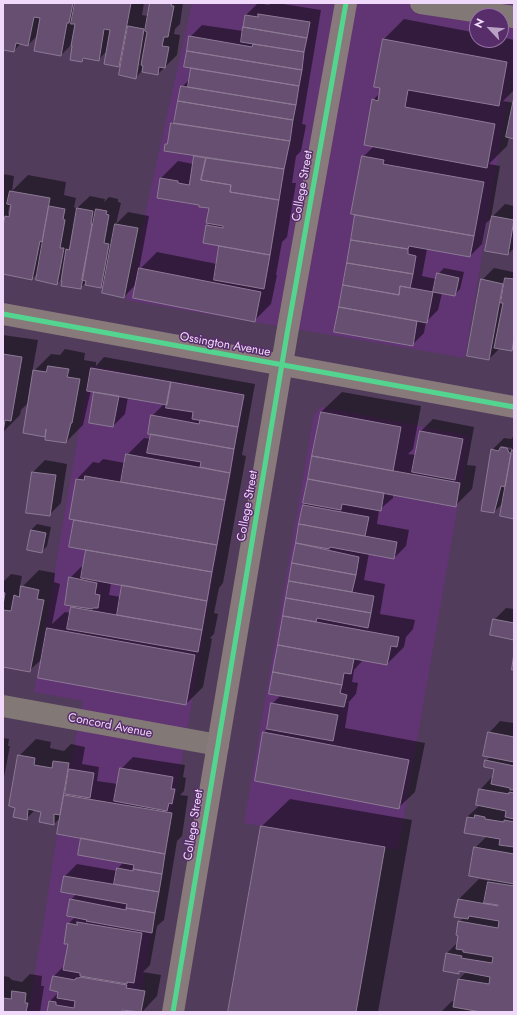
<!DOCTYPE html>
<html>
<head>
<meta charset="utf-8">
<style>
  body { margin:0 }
  #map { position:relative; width:517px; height:1015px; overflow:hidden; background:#523c5c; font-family:Jost,sans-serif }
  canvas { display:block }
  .frame { position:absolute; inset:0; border:4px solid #f1d9fc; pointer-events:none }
  .north { position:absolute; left:469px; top:8px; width:40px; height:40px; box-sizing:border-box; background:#582e6a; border:1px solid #9572a4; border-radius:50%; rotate:296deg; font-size:11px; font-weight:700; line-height:16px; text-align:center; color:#f1d9fc }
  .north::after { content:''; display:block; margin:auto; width:14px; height:18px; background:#b9a2c4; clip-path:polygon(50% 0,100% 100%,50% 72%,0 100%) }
</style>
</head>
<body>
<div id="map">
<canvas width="517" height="1015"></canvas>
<div class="frame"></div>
<div class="north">N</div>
</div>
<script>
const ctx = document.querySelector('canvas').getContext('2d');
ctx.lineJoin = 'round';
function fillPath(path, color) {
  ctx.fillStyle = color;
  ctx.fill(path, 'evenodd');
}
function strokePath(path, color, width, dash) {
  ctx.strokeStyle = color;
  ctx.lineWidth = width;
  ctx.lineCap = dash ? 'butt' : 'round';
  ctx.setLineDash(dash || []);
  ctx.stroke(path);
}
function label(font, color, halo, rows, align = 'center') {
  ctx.font = font + ' Jost,sans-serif';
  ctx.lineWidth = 3;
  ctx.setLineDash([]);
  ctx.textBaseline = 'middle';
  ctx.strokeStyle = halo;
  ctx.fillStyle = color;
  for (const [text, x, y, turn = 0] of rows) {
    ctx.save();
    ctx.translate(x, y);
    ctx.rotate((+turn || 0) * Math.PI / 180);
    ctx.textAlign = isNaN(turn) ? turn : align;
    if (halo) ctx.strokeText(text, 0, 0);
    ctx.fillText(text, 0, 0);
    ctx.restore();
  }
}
fillPath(new Path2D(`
  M192,3H514V61L465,358L126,300ZM477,16H501V40H477Z
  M90,365L242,393L245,397L138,1012H28L45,914L57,834L83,701L34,692Z
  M322,407L470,436L398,850L244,823L314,414Z`), '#613473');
fillPath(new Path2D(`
  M3,3H144L142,15L148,16L151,3H183L180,24L175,29L174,34L180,35L177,55L158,74L144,69L135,78L122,63L119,66L108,50L98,60L85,58L82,61L73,45H71L61,55L38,35L28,45L21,43L14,51L3,49Z
  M258,3L269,5L270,3H277L321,10L302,124L306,125L301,151L296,156L292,183H296L287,237L282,242L276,275H277L271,304L254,321L137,283L124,297L105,283L101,287L87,282L80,288L61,280L57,283L38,273L32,279L3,273V174L14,176L12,191L28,175L66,182L64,195L76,198L74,207L76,208L75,210L90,196L105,199L104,202L109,197L118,199V202L121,203L116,224L128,212L149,216L139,270L157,252L217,264L221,245L207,226L210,223V207L200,204L158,197L161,178L178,161L193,164L195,155L166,145L168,142L172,123L176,118L182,87L191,78L192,68L190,37L202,25L243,31L246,15ZM12,204L11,211L8,214L9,207Z
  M404,19L477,33V40H501V37L514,40V90L503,101L514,103V102V138L509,137L507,146L489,164L500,166L491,218L505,204L514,206V248L508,254L493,217L486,223L482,244L470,256L427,249L422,276L436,279L438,274L444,268L464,272L460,289L454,295L442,293L438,310L426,322L424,333L412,345L356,216L357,214L363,157L374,146L373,100L380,93L383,40Z
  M494,268L513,272L514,271V347L512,350L500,348L489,359L482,280Z
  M3,335L38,340L32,373L51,354L60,355L65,349L85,353L84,360L96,362V366L104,357L255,384L242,455L246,456L223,583L219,588L214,613L218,614L214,634L210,638L212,639L203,687L186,704L43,658L30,670L3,666V582L11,574L22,576L19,592L22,587L39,570L55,573L54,582L60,584L52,624L65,612L71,613L72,608L75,605L70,578L82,566H84L87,549L70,546L75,519L77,479L93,462L99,463L103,459L125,463L127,455L144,438L151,439L152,416L165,403L128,397L125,414L113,426L95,391L91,390L83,425L66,442L47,436L24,432L29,402L21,410L20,415L3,432ZM111,583L123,585L121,597L109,595Z
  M342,392L421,406L413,449L408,454L416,455L421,431L433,419L474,427L467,465L476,466L472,489L455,506L393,494V498L379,510L377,524L409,530L406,546L394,558L369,553L364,580L385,584L380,614L415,620L413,629L406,637L404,647L387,664L363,659L362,661L354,670L352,682L358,683L356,694L348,703H349L345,728L425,743L415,792L398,808L264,732L268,729L272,704L281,695L270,693L304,505L307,502L321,412Z
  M514,436V518L504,502L494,512L492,450L504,438L511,439ZM501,446L512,448V450L501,448Z
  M45,460L67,464L61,503L49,515L33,472Z
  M37,524L51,527L47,546L41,552L31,530Z
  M506,608L514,609V639L494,620Z
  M500,721L514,723V1012H441L452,1001L455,1002L459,979L467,971L461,970L459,973L444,970L447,953L458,942L459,922L463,918L459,899L479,879L490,881L492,879L475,848L487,836L467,817L480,805V790L491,778H494L495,768L486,761L491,756L489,733Z
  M3,738L9,739L8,746H10L3,782Z
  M36,739L51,742L50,748L64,751L71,744L85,747L82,764L99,767L97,781L118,784L121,769L133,757L185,765L183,777L186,778L184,791L180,795L188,796L182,836L177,841L164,920L157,926L150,965L143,972L161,975L157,996L142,1012H48L50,1001L60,991L54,976L65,965L69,943L68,924L75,917L71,900L77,893L65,876L77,864L117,871L118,868L124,862L82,838L62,816L54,824L43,811L36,809L26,819L19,756Z
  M290,799L412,820L378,1012H229L262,826Z
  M30,974L42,976L41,986H44L40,1012H3V976L9,977L12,980L22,982Z`), '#0007');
const building = new Path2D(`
  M3,3H73L69,23H67L61,56L34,51L40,18L34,17L28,46L16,43L14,52L3,50Z
  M75,3H131L119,67L104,64L110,30L104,29L99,61L83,58L82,62L70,60L72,46H71L75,24H71Z
  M150,3H172L171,6H174L168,37H164L162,46L169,47L165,68L159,67L158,75L142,72L143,66L141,65L147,32L145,31Z
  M258,14L310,22L307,38L243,27L245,15L258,17Z
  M128,26L144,29L136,79L119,75Z
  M243,27L307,38L304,52L241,42Z
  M189,36L252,47L253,44L304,52L302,70L187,51Z
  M383,39L507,62L499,106L408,90L405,107L495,124L487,168L364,145L372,99L378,101L380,88L374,87Z
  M187,51L302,70L299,86L184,67Z
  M191,68L299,86L296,105L188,87Z
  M181,86L296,105L293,120L178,101Z
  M514,97V139L506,137Z
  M178,101L293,120L290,141L174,123Z
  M171,123L290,141L284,169L164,151L165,144H167Z
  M194,156L206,158L201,180L231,185L230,192L279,200L270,255L203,243L206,225L223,228V226L206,223L209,208L199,207V205L157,198L160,178L178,181V183L189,185Z
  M362,156L384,160L383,164L484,182L474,236L351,214Z
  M206,158L284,169L279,200L230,192L231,185L201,180Z
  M10,191L50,198L42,242L40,241L32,280L3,274V225L5,216L9,217L11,205L7,204Z
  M49,206L65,209L63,219L65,220L60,248H64L57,285L36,280Z
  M77,208L93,211L91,224H92L81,289L61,286L62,281H61L66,249L69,250Z
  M96,209L107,211L106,214L109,215L104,243L109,244L101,288L85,285L86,281L82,280Z
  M355,215L474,236L470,257L409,246L408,249L351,240Z
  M492,216L514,220L508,255L485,251Z
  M115,224L138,228L124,298L102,293Z
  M351,240L408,249V254L416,256L413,274L347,263Z
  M219,246L270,255L264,289L214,280Z
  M347,263L413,274L410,288L400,286L399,295L343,285Z
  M139,268L261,292L255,322L133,298Z
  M437,273L459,278L455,296L433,292Z
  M505,278L514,279V339L512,351L494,348L503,303H501Z
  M481,279L503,284L489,360L467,356Z
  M343,285L399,295L400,286L433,292L427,323L339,307Z
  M339,307L417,321L413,346L334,332Z
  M3,354L22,357L11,421L5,420L3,433Z
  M48,366L69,369L67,377L80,379L72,423H71L66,443L45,440L46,429L45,437L23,433L33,370L46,372Z
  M91,368L171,382L167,405L87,391Z
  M171,382L244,395L238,427L192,419L193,412L166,408Z
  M94,392L119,396L113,427L89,423Z
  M321,412L401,427L393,471L312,456Z
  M151,415L199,424L200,420L238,427L234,449L148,434Z
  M420,431L463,439L455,480L412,472Z
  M151,434L234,449L230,473L200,467L201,462L147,453Z
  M501,447L507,448L509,453H511L505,487L501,486L494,513L481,511L491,449L498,451Z
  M512,450H514V519L500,516Z
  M126,454L230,473L225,500L121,482Z
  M312,456L460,483L456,507L308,479Z
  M32,472L56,475L50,516L26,513Z
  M85,476L225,500L217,545L69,519L76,479L84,480Z
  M308,479L384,493L381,511L342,504L341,510L303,503Z
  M303,505L369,517L365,536L299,524Z
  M74,520L217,545L212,572L69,547Z
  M299,524L397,542L394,559L330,547L329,549L296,543Z
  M31,530L46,533L42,553L27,550Z
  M296,543L359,557L356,575L292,563Z
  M86,550L212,572L207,601L81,578Z
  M292,563L356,575L352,592L289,581Z
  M69,577L97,583L95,594L100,595L98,608H93L92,609L65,605Z
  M289,581L374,596L371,613L286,598Z
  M122,585L207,601L202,630L117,615Z
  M21,586L39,590L37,599L44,600L30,672L3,667V610L11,611L14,595L19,597Z
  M3,592L5,593L3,605Z
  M286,598L371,613L368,628L317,618L316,622L283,616Z
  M71,607L202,630L198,652L67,629Z
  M283,616L399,637L397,647L391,646L387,665L278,645Z
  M493,619L514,623V640L490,635Z
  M47,628L195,655L186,705L38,678Z
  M278,645L354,659L351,674L344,673L342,685L273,672Z
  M514,653V670H512Z
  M273,672L342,685L340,693L347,695L344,707L269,694Z
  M271,703L338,715L333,741L267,729Z
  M263,732L409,760L399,809L255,781Z
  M488,732L514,737V762L483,756Z
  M18,755L35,758L34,765L52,768L53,761L69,763L60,815L54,814V825L39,822L41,812L28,809L27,820L13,817L15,808L9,806Z
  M485,760L514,766V790H510V788L491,784L494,769L484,767Z
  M120,768L173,777L171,789H175L172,804L169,803L167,811L114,801Z
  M69,769L94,773L90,798L65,794Z
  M479,789L509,794V792L514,793V819L505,817L506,811L476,805Z
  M64,795L172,813L165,854L57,834Z
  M475,815L485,817V819L504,822V820L514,822V847L499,845L500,839L464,833L467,817L474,818Z
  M261,826L385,847L356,1012H228Z
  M81,838L165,854L162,874L133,869L134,865L78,855Z
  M474,847L514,854V884L469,876Z
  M117,868L133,871V869L162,874L159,892L114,884Z
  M64,876L159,892L155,913L126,908L127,904L61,892Z
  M488,882L514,886V1012H481L453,1007L458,979L489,984L490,977L459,971V974L443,971L446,953L462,956L461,958L492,963L493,957L463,952V950L456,949L458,936L456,935L458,921L498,928L499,921L469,916L468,919L454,917L458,899L498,906V905L484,903Z
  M70,899L126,910V908L155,913L152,933L86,921L87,920L67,916Z
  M77,922L142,933L134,983L127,982V984L80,976V973L63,970L68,944H64L67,923L77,925Z
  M53,976L75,980L76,978H79L80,977L127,985L126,988L145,991L141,1012L122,1010L121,1012H47L49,1001L56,1002V1005L74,1008L75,1001L57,998L58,992L50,990Z
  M12,991L26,993L25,1003H28L26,1012H3V998L11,999Z`);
fillPath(building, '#674f71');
strokePath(building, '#8c7a95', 1);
strokePath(new Path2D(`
  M421,3L514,17
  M3,706L218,745`), '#827976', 22);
strokePath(new Path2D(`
  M3,314L514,407
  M173,1012L287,334L346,3`), '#887a7a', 22);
strokePath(new Path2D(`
  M167,1012L281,333L338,3
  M177,1012L283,388L352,3`), '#887a84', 1);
strokePath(new Path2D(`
  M3,314L514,407
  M173,1012L287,334L346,3`), '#53d58f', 5);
label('12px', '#f1d9fc', '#582e6a', [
  ["College Street",303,186,-80],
  ["Ossington Avenue",225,345,10],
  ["College Street",248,506,-80],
  ["Concord Avenue",110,726,11],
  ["College Street",194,825,-81]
]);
</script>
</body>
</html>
